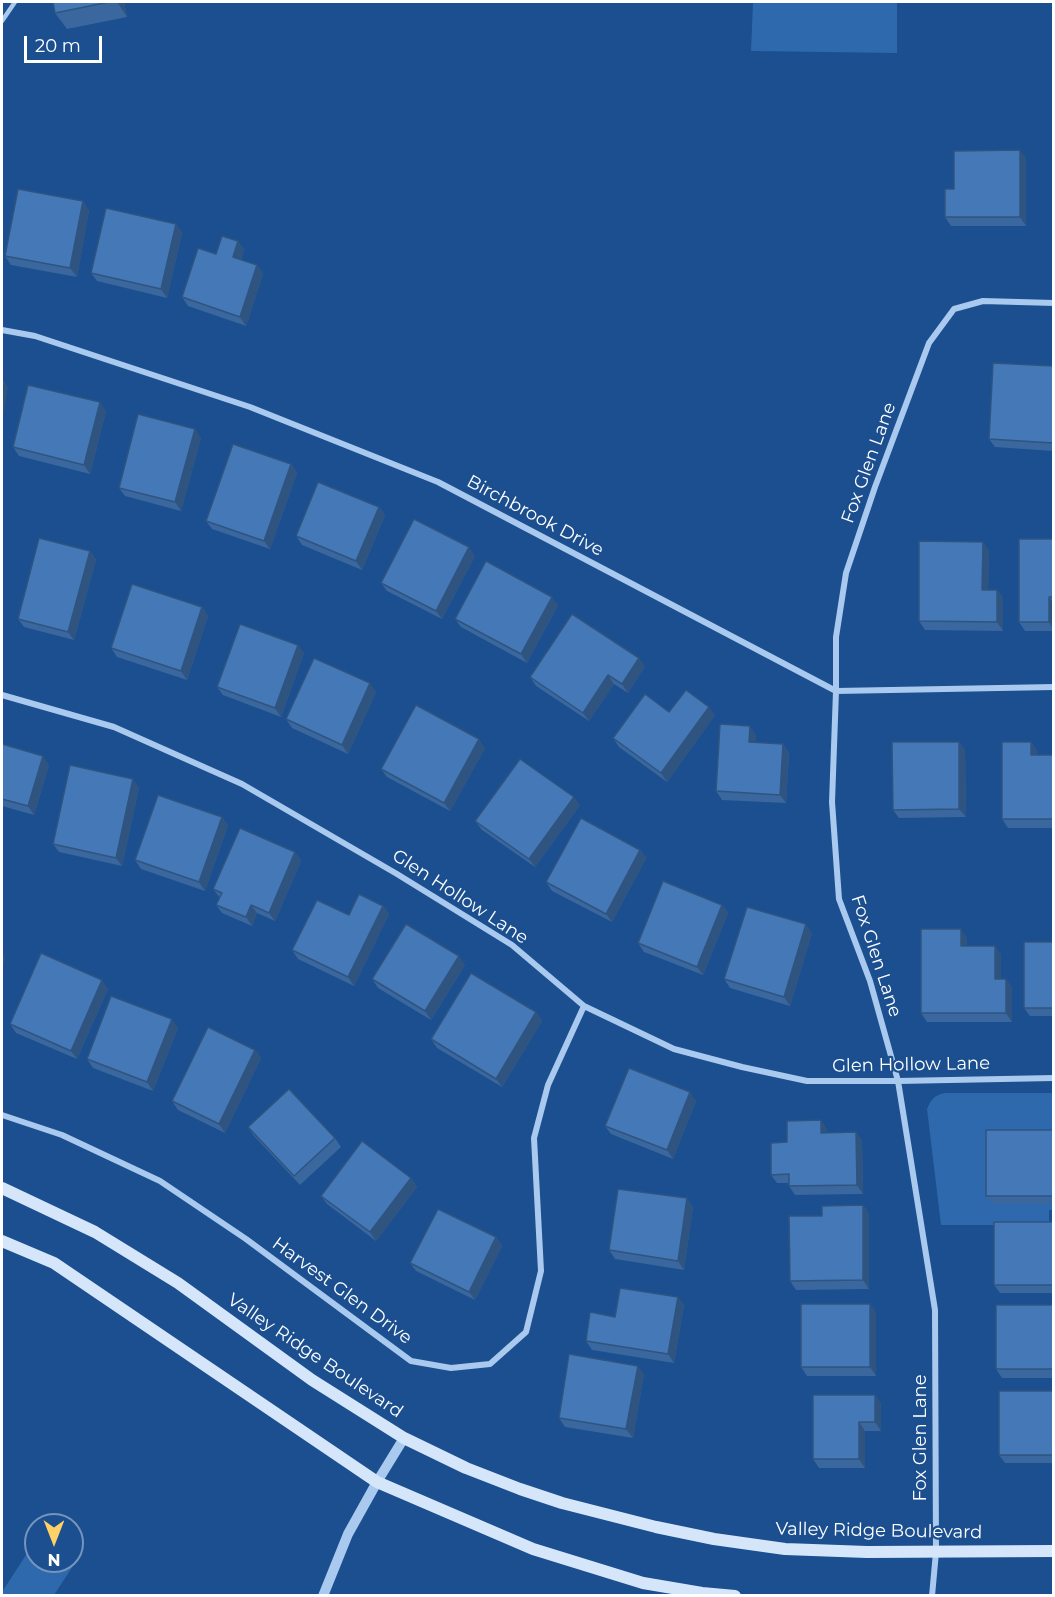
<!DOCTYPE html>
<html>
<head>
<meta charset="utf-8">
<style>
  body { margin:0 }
  #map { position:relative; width:1055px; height:1597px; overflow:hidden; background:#1b4f8f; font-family:Montserrat,sans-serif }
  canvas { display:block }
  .frame { position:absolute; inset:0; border:3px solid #fff; pointer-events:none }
  .north { position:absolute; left:24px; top:1513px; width:60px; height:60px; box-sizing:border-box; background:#1b4f8f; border:2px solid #7695bc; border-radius:50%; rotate:180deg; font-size:16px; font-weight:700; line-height:24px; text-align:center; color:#fff }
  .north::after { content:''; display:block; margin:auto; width:21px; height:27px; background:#ffd166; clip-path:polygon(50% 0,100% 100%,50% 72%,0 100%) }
  .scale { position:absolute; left:24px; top:36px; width:78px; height:27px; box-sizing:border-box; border:3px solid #fff; border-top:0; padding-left:8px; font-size:18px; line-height:21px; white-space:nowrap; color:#fff; -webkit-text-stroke:4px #1b4f8f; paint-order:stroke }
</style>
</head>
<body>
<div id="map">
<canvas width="1055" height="1597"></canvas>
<div class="frame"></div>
<div class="north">N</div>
<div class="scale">20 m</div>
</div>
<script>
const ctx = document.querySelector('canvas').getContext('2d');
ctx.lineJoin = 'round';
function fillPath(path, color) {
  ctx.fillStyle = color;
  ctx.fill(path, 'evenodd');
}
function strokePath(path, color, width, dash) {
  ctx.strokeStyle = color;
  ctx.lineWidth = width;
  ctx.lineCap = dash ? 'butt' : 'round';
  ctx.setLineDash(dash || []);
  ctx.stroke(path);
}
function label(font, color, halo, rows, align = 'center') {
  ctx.font = font + ' Montserrat,sans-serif';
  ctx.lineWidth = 4.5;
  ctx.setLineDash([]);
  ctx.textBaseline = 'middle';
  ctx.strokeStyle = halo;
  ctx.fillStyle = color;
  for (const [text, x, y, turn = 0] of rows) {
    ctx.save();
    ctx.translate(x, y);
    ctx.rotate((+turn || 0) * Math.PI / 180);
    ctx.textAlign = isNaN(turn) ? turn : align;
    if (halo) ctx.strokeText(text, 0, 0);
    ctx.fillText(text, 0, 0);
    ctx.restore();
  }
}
fillPath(new Path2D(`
  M753,2H897V53L751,51Z
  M945,1093H1053L1054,1210H1049V1225H941L927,1109C931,1099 935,1095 945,1093Z
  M35,1541L36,1561H66L73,1566L54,1595H2V1592Z`), '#2e69ad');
strokePath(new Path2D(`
  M2,21L15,2`), '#a9c9ee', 4.5);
strokePath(new Path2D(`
  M2,330L35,336L250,407L438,482L836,691L1054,687
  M2,695L114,727L242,784L397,874L512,945L584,1006L674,1049L742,1067L807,1081H898L1054,1078
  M2,1115L62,1135L160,1181L246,1239L411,1361L451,1368L490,1364L526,1332L541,1271L534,1138L548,1085L584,1006
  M932,1596L936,1552L935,1310L898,1081L870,981L839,899L832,802L836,691V637L846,573L875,487L929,343L954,309L983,301L1054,303`), '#a9c9ee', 6);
strokePath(new Path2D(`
  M323,1596L348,1534L377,1482L404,1438`), '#a9c9ee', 10);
strokePath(new Path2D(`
  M2,1188L95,1232L178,1283L312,1380L404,1438L466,1468L520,1489L562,1503L656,1527L714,1539L785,1549L867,1552L1054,1551
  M2,1241L54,1263L377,1482L533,1549L643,1583L702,1593L735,1596`), '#d6e6fa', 12);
fillPath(new Path2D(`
  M53,2H124L127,17L67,29L55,13Z
  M1026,158V226H951L945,217L954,189Z
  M89,210L77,277L11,265L5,256Z
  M176,224L182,233L167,298L97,281L91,273Z
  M238,241L244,250L241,260L257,265L263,274L246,326L188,306L182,297Z
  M1053,366V451L995,447L989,439Z
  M106,411L90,474L19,456L13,447Z
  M201,438L181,511L125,496L119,488Z
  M291,464L297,473L270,549L212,529L206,521Z
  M379,507L385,515L362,570L302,545L296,536Z
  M1053,539V631H1025L1019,622Z
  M989,550L988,590H997L1003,598V631L925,630L919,621Z
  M90,551L96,560L74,640L24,627L18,619Z
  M475,556L442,619L387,591L381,583Z
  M558,605L527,663L461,627L455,619Z
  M202,607L208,616L187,680L117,657L111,648Z
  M304,653L281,717L223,695L217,687Z
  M645,666L628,693L614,684L589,721L536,686L530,677Z
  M376,692L348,754L292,728L286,719Z
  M669,712L715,715L667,782L619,747L613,738Z
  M756,735L755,743L783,744L789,753L786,803L722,800L716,791Z
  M959,742L965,750L966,817L899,818L893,810Z
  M1031,742L1037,751V755H1053V828H1008L1002,819Z
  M2,744L49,765L34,815L2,806Z
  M485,748L450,811L387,777L381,769Z
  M139,788L122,866L59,852L53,844Z
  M580,805L535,867L482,830L475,821Z
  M222,817L228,825L205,891L141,869L135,860Z
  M640,850L646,858L612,922L552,891L546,882Z
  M295,852L301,861L275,921L257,913L252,926L222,913L216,905L220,898L213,889Z
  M722,905L728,913L703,975L644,952L638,943Z
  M383,906L389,914L354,986L298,959L292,950L349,915Z
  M812,933L790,1006L730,988L724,979Z
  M967,938V946L1001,954V979H1006L1012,988V1022H927L921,1013Z
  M1053,942V1016H1030L1024,1008Z
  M465,965L431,1020L378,988L372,979Z
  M108,989L77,1059L16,1033L10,1024Z
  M536,1012L542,1021L502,1087L437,1048L431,1039Z
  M178,1028L153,1091L93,1068L87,1059Z
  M255,1050L261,1058L225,1133L178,1110L172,1101Z
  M696,1101L673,1159L611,1134L605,1126Z
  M248,1127L335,1138L341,1147L300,1185L254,1136Z
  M827,1129V1132L862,1140L863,1194L795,1195L789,1186V1183H777L771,1175L787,1142Z
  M1053,1130V1204H992L986,1196Z
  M411,1178L417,1187L376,1241L327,1204L321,1196Z
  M863,1205L869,1214V1289L796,1290L790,1281L822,1216Z
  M693,1207L684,1270L615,1259L609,1250Z
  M1053,1222V1293H1000L994,1285Z
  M496,1237L502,1246L475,1300L416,1271L410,1263Z
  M678,1297L684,1305L674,1363L592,1350L586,1341L615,1317Z
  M1053,1305V1378H1002L996,1369Z
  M876,1312V1376H807L801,1367Z
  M644,1374L633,1438L565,1427L559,1418Z
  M1053,1391V1463H1005L999,1455Z
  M881,1403V1431H865V1468H819L813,1459Z`), '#3a679d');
fillPath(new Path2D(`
  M117,2H124L127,17Z
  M1020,150L1026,158V226L1020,217Z
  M83,201L89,210L77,277L70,268Z
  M176,224L182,233L167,298L161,289Z
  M238,241L244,250L239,266L233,257Z
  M257,265L263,274L246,326L240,317Z
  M2,378L8,387L2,424Z
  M100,402L106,411L90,474L84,465Z
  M195,429L201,438L181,511L175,502Z
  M291,464L297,473L270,549L264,541Z
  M379,507L385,515L362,570L356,561Z
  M983,542L989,550L988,598L982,590Z
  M469,547L475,556L442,619L436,611Z
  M2,550L3,553L2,563Z
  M90,551L96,560L74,640L68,632Z
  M997,590L1003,598V631L997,622Z
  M552,597L558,605L527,663L521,654Z
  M1049,597L1053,603V629L1049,622Z
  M202,607L208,616L187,680L181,671Z
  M298,645L304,653L281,717L275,708Z
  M639,658L645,666L628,693L622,684Z
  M608,675L614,684L589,721L583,713Z
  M370,683L376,692L348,754L342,745Z
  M709,707L715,715L667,782L661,773Z
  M750,726L756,735L755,751L749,742Z
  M479,739L485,748L450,811L444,803Z
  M959,742L965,750L966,817L959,809Z
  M1031,742L1037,751V763L1031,755Z
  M783,744L789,753L786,803L780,795Z
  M43,756L49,765L34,815L28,806Z
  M133,779L139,788L122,866L116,858Z
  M574,797L580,805L535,867L529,859Z
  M222,817L228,825L205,891L199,882Z
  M640,850L646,858L612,922L606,914Z
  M295,852L301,861L275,921L269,913Z
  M251,905L257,913L252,926L246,917Z
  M722,905L728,913L703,975L697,967Z
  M383,906L389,914L354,986L348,977Z
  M806,924L812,933L790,1006L784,997Z
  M961,929L967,938V954L961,946Z
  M995,946L1001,954V988L995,979Z
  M2,952L5,957L2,976Z
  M459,956L465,965L431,1020L425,1011Z
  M1006,979L1012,988V1022L1006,1013Z
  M102,980L108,989L77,1059L71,1051Z
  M536,1012L542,1021L502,1087L496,1079Z
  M172,1019L178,1028L153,1091L147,1082Z
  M255,1050L261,1058L225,1133L219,1124Z
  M690,1092L696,1101L673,1159L667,1150Z
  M821,1120L827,1129V1141L821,1133Z
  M856,1132L862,1140L863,1194L857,1185Z
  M411,1178L417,1187L376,1241L370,1232Z
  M687,1198L693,1207L684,1270L678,1261Z
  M863,1205L869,1214V1289L863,1280Z
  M496,1237L502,1246L475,1300L469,1292Z
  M678,1297L684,1305L674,1363L668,1354Z
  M870,1304L876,1312V1376L870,1367Z
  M638,1366L644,1374L633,1438L626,1429Z
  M875,1395L881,1403V1431L875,1422Z
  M859,1422L865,1431V1468L859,1459Z`), '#305480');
const building = new Path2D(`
  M53,2H109L55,13Z
  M1020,150V217H945V189H954V151Z
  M18,189L83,201L70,268L5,256Z
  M106,208L176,224L161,289L91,273Z
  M222,236L238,241L233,257L257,265L240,317L182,297L198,248L216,254Z
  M993,363L1053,366V443L989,439Z
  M28,385L100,402L84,465L13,447Z
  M138,414L195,429L175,502L119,488Z
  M233,444L291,464L264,541L206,521Z
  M318,482L379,507L356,561L296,536Z
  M414,519L469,547L436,611L381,583Z
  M39,538L90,551L68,632L18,619Z
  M1019,539H1053V597H1049V622H1019Z
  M919,541L983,542L982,590H997V622L919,621Z
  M486,561L552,597L521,654L455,619Z
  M132,584L202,607L181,671L111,648Z
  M572,614L639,658L622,684L608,675L583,713L530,677Z
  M240,624L298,645L275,708L217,687Z
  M314,658L370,683L342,745L286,719Z
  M686,690L709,707L661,773L613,738L645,694L669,712Z
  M416,705L479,739L444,803L381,769Z
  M720,724L750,726L749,742L783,744L780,795L716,791Z
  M892,742H959V809L893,810Z
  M1002,742H1031V755H1053V819H1002Z
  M2,744L43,756L28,806L2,799Z
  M520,759L574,797L529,859L475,821Z
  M70,765L133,779L116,858L53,844Z
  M158,795L222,817L199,882L135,860Z
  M581,818L640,850L606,914L546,882Z
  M240,828L295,852L269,913L251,905L246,917L216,905L222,893L213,889Z
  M663,881L722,905L697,967L638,943Z
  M359,894L383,906L348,977L292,950L317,900L349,915Z
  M747,907L806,924L784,997L724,979Z
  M406,924L459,956L425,1011L372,979Z
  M921,929H961V946H995V979H1006V1013H921Z
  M1024,942H1053V1008H1024Z
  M41,953L102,980L71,1051L10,1024Z
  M471,973L536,1012L496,1079L431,1039Z
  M111,996L172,1019L147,1082L87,1059Z
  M208,1027L255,1050L219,1124L172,1101Z
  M629,1068L690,1092L667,1150L605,1126Z
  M289,1089L335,1138L294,1176L248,1127Z
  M821,1120V1133L856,1132L857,1185L789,1186V1174L771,1175V1143L787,1142V1121Z
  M986,1130H1053V1196H986Z
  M362,1141L411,1178L370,1232L321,1196Z
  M618,1189L687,1198L678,1261L609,1250Z
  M863,1205V1280L790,1281L789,1216H822V1206Z
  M438,1209L496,1237L469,1292L410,1263Z
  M994,1222H1053V1285H994Z
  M620,1288L678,1297L668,1354L586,1341L590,1312L615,1317Z
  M801,1304H870V1367H801Z
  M996,1305H1053V1369H996Z
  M569,1354L638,1366L626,1429L559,1418Z
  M999,1391H1053V1455H999Z
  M813,1395H875V1422H859V1459H813Z`);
fillPath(building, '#4478b7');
strokePath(building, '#305480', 1.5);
label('18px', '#fff', '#1b4f8f', [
  ["Fox Glen Lane",869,463,-70],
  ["Birchbrook Drive",535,516,28],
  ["Glen Hollow Lane",460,897,33],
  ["Fox Glen Lane",876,956,72],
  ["Glen Hollow Lane",911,1065,-1],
  ["Harvest Glen Drive",342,1291,36],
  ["Valley Ridge Boulevard",315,1356,34],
  ["Fox Glen Lane",921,1438,-90],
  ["Valley Ridge Boulevard",879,1531,1]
]);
</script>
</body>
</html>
